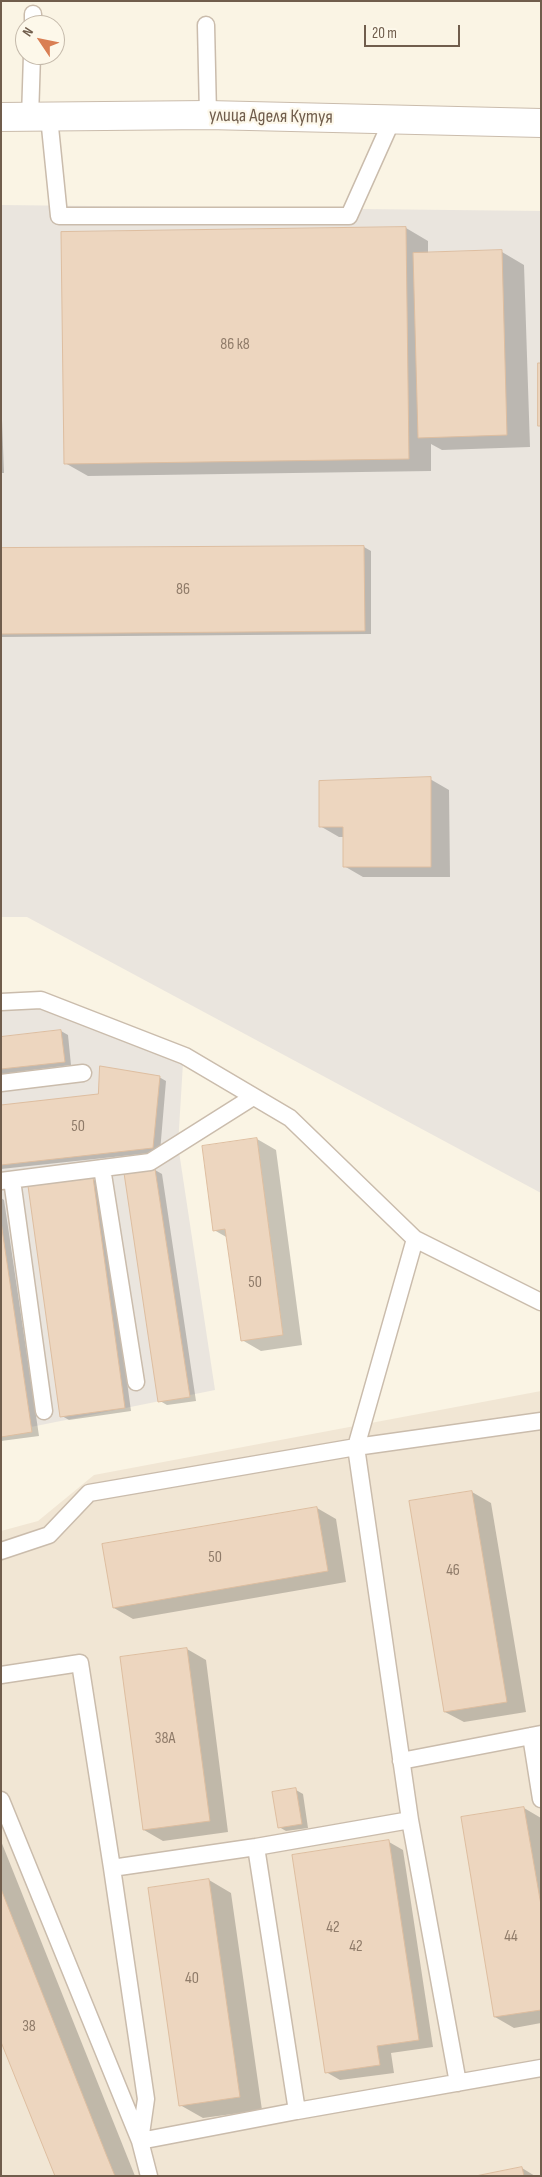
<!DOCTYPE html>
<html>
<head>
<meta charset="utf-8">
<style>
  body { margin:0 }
  #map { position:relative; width:542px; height:2177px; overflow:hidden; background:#faf4e4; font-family:"Sofia Sans Condensed",sans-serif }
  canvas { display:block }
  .frame { position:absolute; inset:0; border:2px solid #705d4c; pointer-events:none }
  .north { position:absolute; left:15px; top:15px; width:50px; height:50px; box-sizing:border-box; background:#fdf8ea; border:1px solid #c5baab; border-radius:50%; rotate:304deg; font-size:14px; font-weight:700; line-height:20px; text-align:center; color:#705d4c }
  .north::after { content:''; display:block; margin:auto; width:18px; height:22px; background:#d97f54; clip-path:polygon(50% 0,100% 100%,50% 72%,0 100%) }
  .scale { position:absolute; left:364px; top:25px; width:96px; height:22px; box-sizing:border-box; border:2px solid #705d4c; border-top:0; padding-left:6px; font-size:15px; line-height:18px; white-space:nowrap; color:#705d4c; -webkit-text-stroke:4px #fdf8ea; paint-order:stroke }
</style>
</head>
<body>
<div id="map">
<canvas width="542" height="2177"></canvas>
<div class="frame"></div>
<div class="north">N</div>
<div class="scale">20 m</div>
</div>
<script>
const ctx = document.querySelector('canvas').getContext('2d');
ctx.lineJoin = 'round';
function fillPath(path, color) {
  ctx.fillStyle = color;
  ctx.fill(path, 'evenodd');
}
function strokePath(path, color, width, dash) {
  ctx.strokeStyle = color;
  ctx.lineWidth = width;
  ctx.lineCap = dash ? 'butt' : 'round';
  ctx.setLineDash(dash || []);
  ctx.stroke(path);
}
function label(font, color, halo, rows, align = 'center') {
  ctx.font = font + ' "Sofia Sans Condensed",sans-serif';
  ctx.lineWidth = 4.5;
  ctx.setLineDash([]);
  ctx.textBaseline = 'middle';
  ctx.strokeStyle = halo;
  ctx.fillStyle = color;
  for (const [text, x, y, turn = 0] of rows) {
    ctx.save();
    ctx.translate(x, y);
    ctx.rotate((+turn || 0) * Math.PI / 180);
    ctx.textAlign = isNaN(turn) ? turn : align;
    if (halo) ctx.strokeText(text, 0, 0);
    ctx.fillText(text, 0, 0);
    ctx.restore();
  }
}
fillPath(new Path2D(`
  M541,1391V2176H1V1531L38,1521L94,1475Z`), '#f1e6d4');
fillPath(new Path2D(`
  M1,205L541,211V1193L27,917H1Z
  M1,1009H77L183,1063L178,1145L215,1390L1,1433Z`), '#eae5de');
fillPath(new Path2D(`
  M406,228L428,241V254L502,252L524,265L530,447L442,450L431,444V471L88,476L65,463Z
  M1,394L4,473H1Z
  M364,547L371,551V634L1,637V549Z
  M430,779L449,790L450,877H363L344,866V837H339L320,826Z
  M61,1031L68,1035L71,1065L1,1074V1039Z
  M159,1077L166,1081L160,1152L1,1169V1107L99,1096Z
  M257,1139L276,1150L302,1345L261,1351L242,1340L228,1238L214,1230Z
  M155,1170L162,1174L196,1401L167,1405L160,1401Z
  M92,1179L100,1183L131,1411L69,1420L62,1416Z
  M1,1198L4,1200L39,1436L1,1441Z
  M472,1492L491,1503L526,1712L464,1722L445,1712Z
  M317,1508L336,1519L346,1582L133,1619L114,1608Z
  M187,1649L206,1660L228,1832L163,1841L144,1830Z
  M296,1790L303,1794L308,1828L286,1831L279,1827Z
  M524,1808L541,1818V2023L514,2028L495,2017L462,1818Z
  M1,1841L135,2176H56L1,2038Z
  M389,1842L403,1850L433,2047L391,2053L394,2073L340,2080L326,2072Z
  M209,1880L231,1893L262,2110L203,2118L180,2105Z
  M522,2168L535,2176H482Z`), '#0003');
const building = new Path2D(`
  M406,227L409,459L64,464L61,232Z
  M502,250L507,435L418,438L413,253Z
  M538,363H541V426H538Z
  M364,546L365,631L1,634V548Z
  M431,777V867H343V827H319V781Z
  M61,1030L65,1062L1,1069V1037Z
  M100,1066L160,1076L153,1148L1,1165V1105L98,1094Z
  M257,1138L283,1335L241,1341L225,1229L213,1231L202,1146Z
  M155,1169L190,1397L158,1402L124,1173Z
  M93,1177L125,1408L60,1417L28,1186Z
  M1,1222L32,1432L1,1437Z
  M472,1491L507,1702L444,1712L409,1501Z
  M317,1507L328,1571L113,1608L102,1544Z
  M187,1648L210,1821L143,1830L120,1657Z
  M296,1788L302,1824L278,1828L272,1792Z
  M524,1807L541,1905V2010L494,2017L461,1817Z
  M389,1840L419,2040L377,2046L380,2065L325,2073L292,1855Z
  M209,1879L240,2097L179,2106L148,1888Z
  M1,1889L106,2154L115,2176H55L1,2042Z
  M522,2167L524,2176H476Z`);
fillPath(building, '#edd6bf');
strokePath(building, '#debea0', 1);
const service = new Path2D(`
  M33,25V14
  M206,25L208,115
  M49,117L59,216H349L392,120
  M30,118L32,55
  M1,1002L41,1000L185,1056L290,1118L415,1239L356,1447L410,1820L256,1847L112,1868L146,2099L140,2141L149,2176
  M1,1083L83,1073
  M102,1168L136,1382
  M12,1180L44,1411
  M1,1181L150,1162L253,1097
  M415,1239L541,1302
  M1,1551L49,1535L89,1493L356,1447L541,1421
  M1,1675L80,1663L112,1868
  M531,1736L541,1799
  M401,1761L541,1734
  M1,1800L140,2141L297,2111L256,1847
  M410,1820L458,2083
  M297,2111L541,2068`);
const minor = new Path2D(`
  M1,117L208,115L541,123`);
strokePath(service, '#cabcac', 19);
strokePath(minor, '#cabcac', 30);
strokePath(service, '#fff', 16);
strokePath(minor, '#fff', 28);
label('16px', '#8f7b69', null, [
  ["86 к8",235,345],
  ["86",183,590],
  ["50",78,1127],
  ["50",255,1283],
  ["50",215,1558],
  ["46",453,1571],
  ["38А",165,1739],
  ["42",333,1928],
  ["44",511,1937],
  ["42",356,1947],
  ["40",192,1979],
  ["38",29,2027]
]);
label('19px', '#705d4c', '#fdf8ea', [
  ["улица Аделя Кутуя",271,117,1]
]);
</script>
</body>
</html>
